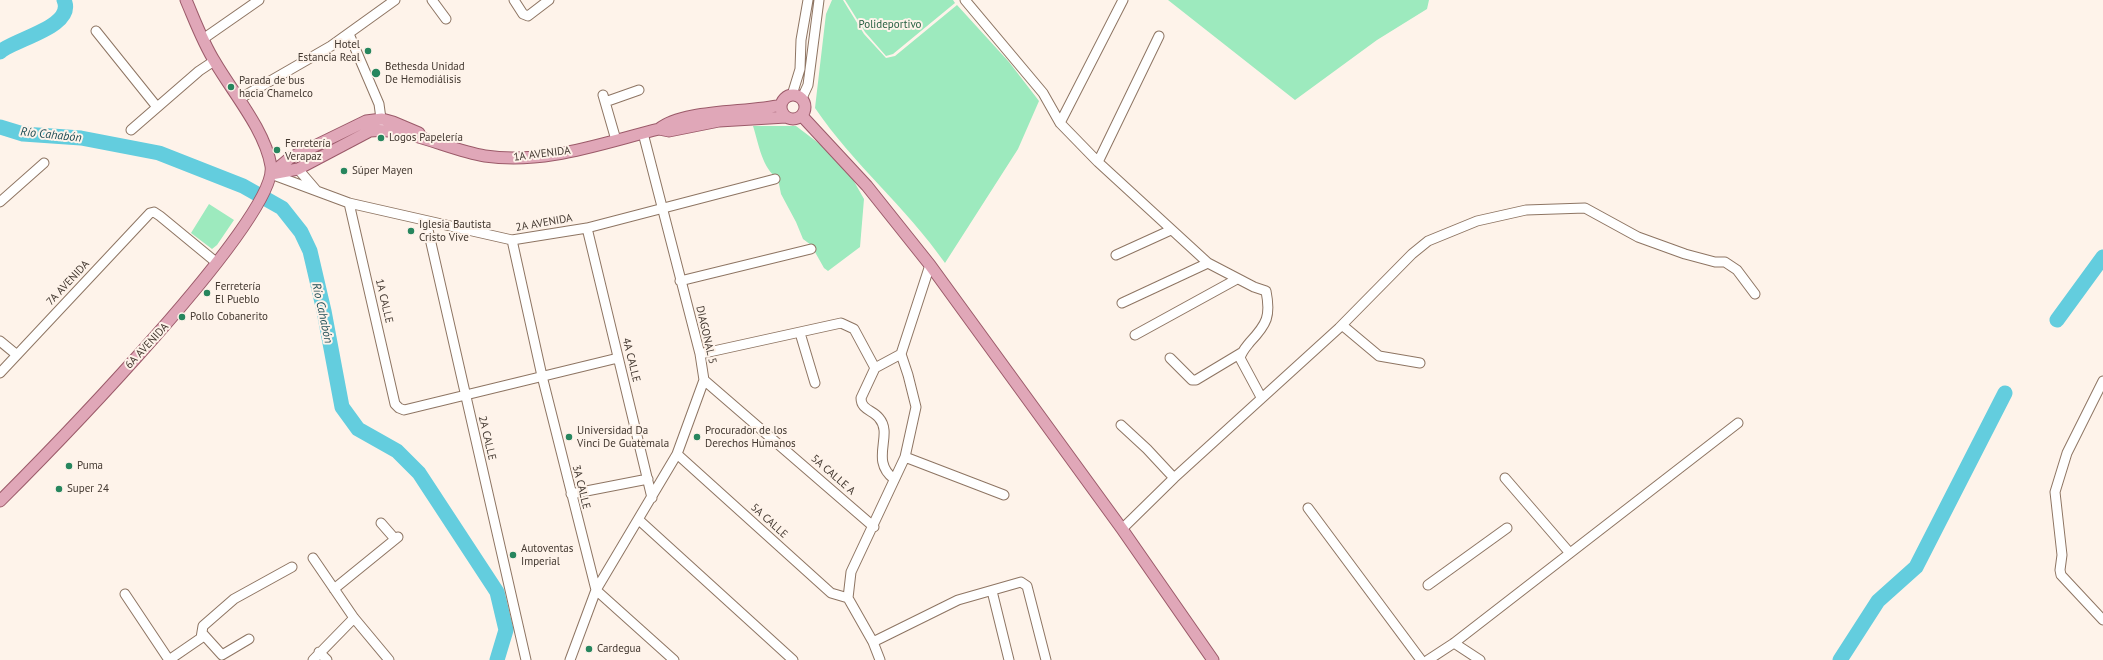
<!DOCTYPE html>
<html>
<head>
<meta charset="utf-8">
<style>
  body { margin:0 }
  canvas { display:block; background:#fef3ea }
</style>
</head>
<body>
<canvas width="2103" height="660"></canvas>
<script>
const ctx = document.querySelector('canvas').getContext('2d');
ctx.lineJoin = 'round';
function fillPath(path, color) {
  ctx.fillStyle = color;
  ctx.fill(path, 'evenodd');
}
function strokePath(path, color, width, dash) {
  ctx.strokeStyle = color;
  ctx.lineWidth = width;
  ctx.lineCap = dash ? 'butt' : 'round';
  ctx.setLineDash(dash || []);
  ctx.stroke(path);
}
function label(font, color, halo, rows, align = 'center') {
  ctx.font = font + ' "PT Sans",sans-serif';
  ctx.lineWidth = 4;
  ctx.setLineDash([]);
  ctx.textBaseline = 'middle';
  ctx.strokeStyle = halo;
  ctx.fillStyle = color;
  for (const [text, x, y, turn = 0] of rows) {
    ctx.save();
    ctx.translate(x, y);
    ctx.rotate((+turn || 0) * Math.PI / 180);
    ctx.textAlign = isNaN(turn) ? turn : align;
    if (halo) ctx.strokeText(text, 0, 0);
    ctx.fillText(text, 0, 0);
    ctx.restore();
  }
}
fillPath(new Path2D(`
  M832,0H843L864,34L886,58L895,56L957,5L1009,62L1039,101L1018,149L945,263C906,207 853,164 815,108L826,14Z
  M845,0H953L955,3L893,54L886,56L865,32Z
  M1168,0H1429L1427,9L1377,40L1295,100Z
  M753,126H796L825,148L851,176L864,199L860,247L828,271L824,268L811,245L803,239L796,222L781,194L778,179C762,168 759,145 753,126Z
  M209,204L234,220L217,245L212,249L191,233Z`), '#9deabe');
strokePath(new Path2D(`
  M0,52C14,39 76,27 64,0
  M0,127L23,134L81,138L159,153L243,186L282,208L301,232L310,251L324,311L342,407L358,429L397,451L419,473L497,592L506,630L497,660
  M2057,320L2103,257
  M1840,660L1878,601L1916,567L2005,393`), '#63cdde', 15);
const minor = new Path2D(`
  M432,0L446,19
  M514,0L523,14L528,16L549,0
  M965,0L1043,93L1060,123L1098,162L1208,263L1254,287L1266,291C1271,316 1267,324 1250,342C1246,347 1242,351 1240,358L1261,397
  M96,31L157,107
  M349,34L379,104L382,126
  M203,39L259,0
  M603,95L616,140
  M792,95L800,69L801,40L808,0
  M802,98L808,85L819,0
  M239,99L331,46L395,0
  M605,102L639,90
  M1060,123L1123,0
  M131,130L199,71L214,61
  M1098,162L1159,36
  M298,169L316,190
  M271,174L349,203L512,240L587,228L775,179
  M0,202L44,163
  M349,203L395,404L399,408L404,410L618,358
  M426,221L526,660
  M587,228L652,498
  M512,240L542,376L596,590L674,660
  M1116,255L1171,230
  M680,281L811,249
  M1122,303L1208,263
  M1342,325L1379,356L1420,363
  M800,333L815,383
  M1135,335L1237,279
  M0,341L17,355
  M700,354L841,323L854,329L875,368L901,354
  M1170,358L1192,380H1196L1241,353
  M875,368L861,398C861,410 873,410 879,418C894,435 869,460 894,479
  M0,373L150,213L154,212L160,216L217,263
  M704,380L874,527
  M2103,381L2067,453L2055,492L2062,555L2060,570L2061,575L2103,620
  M1121,425L1147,449L1174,478
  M677,454L831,593L848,598
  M905,457L1004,495
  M1505,478L1569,552
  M571,494L648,479
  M1308,508L1421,660
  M639,520L793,660
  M381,523L395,539
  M1122,529L1174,478L1339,328L1412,254L1428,241L1477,221L1526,210L1585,208L1638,237L1685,254L1715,262H1725L1737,270L1755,294
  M313,558L354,618L389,660
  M1428,585L1507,528
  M334,589L398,537
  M992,591L1009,660
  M125,594L169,660
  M203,634L222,655L249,639
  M873,642L958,600L1021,582L1027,586L1046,660
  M1454,643L1480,660
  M319,652L327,660
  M169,660L201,638L203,626L234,599L292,567
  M313,660L354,618
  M570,660L596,590L677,454L704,380L700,354L643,133
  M880,660L873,642L848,598L851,572L905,457L916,407L908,375L901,354L930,265
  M1428,660L1454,643L1738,423`);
const major = new Path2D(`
  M781 107a12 12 0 1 1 24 0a12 12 0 1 1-24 0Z
  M802,116L867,186L930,265L1122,529L1213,660
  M659,129C683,109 749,113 781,105
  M272,173L290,158L366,121L382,119L393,122L419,133
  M271,174L298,169L370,131C408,127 448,150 485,156C544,165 602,143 659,129L669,131L719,121L786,117
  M0,501C45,456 279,218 271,166C265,130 233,93 215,62C203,43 195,21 186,0`);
strokePath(minor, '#8e7563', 11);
strokePath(major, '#9b5a69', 13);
strokePath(minor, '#fff', 9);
strokePath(major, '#e0a7b8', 11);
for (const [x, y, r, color] of [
  [368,51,4,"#27865e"],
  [376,73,5,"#27865e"],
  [231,87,4,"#27865e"],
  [381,138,4,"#27865e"],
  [277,150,4,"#27865e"],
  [344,171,4,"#27865e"],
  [411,231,4,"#27865e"],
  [207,293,4,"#27865e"],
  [182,317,4,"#27865e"],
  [569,437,4,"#27865e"],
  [697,437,4,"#27865e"],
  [69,466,4,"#27865e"],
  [59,489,4,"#27865e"],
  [513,555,4,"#27865e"],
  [589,649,4,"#27865e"]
]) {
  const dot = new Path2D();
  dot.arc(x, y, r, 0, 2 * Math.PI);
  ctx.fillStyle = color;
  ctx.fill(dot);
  strokePath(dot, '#fef3ea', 1.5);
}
label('11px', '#276143', '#fef3ea', [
  ["Polideportivo",890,25]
]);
label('11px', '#433830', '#fef3ea', [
  ["Hotel",360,45,"right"],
  ["Estancia Real",360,58,"right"],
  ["Bethesda Unidad",385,67],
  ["De Hemodiálisis",385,80],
  ["Parada de bus",239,81],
  ["hacia Chamelco",239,94],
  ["Logos Papelería",389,138],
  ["Ferretería",285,144],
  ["Verapaz",285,157],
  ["Súper Mayen",352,171],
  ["Iglesia Bautista",419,225],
  ["Cristo Vive",419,238],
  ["Ferretería",215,287],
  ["El Pueblo",215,300],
  ["Pollo Cobanerito",190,317],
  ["Universidad Da",577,431],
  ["Vinci De Guatemala",577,444],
  ["Procurador de los",705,431],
  ["Derechos Humanos",705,444],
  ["Puma",77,466],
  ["Super 24",67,489],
  ["Autoventas",521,549],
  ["Imperial",521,562],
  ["Cardegua",597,649]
], 'left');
label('11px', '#433830', '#fef3ea', [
  ["1A AVENIDA",542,154,-7],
  ["2A AVENIDA",544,223,-10],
  ["7A AVENIDA",68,283,-47],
  ["1A CALLE",384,301,77],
  ["DIAGONAL 5",706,335,77],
  ["6A AVENIDA",147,346,-47],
  ["4A CALLE",631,360,76],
  ["2A CALLE",487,438,77],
  ["5A CALLE A",833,475,41],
  ["3A CALLE",581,487,76],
  ["5A CALLE",769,521,42]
]);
label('italic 12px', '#1f4e56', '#fef3ea', [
  ["Río Cahabón",51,135,6],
  ["Río Cahabón",322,313,78]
]);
</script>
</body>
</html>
